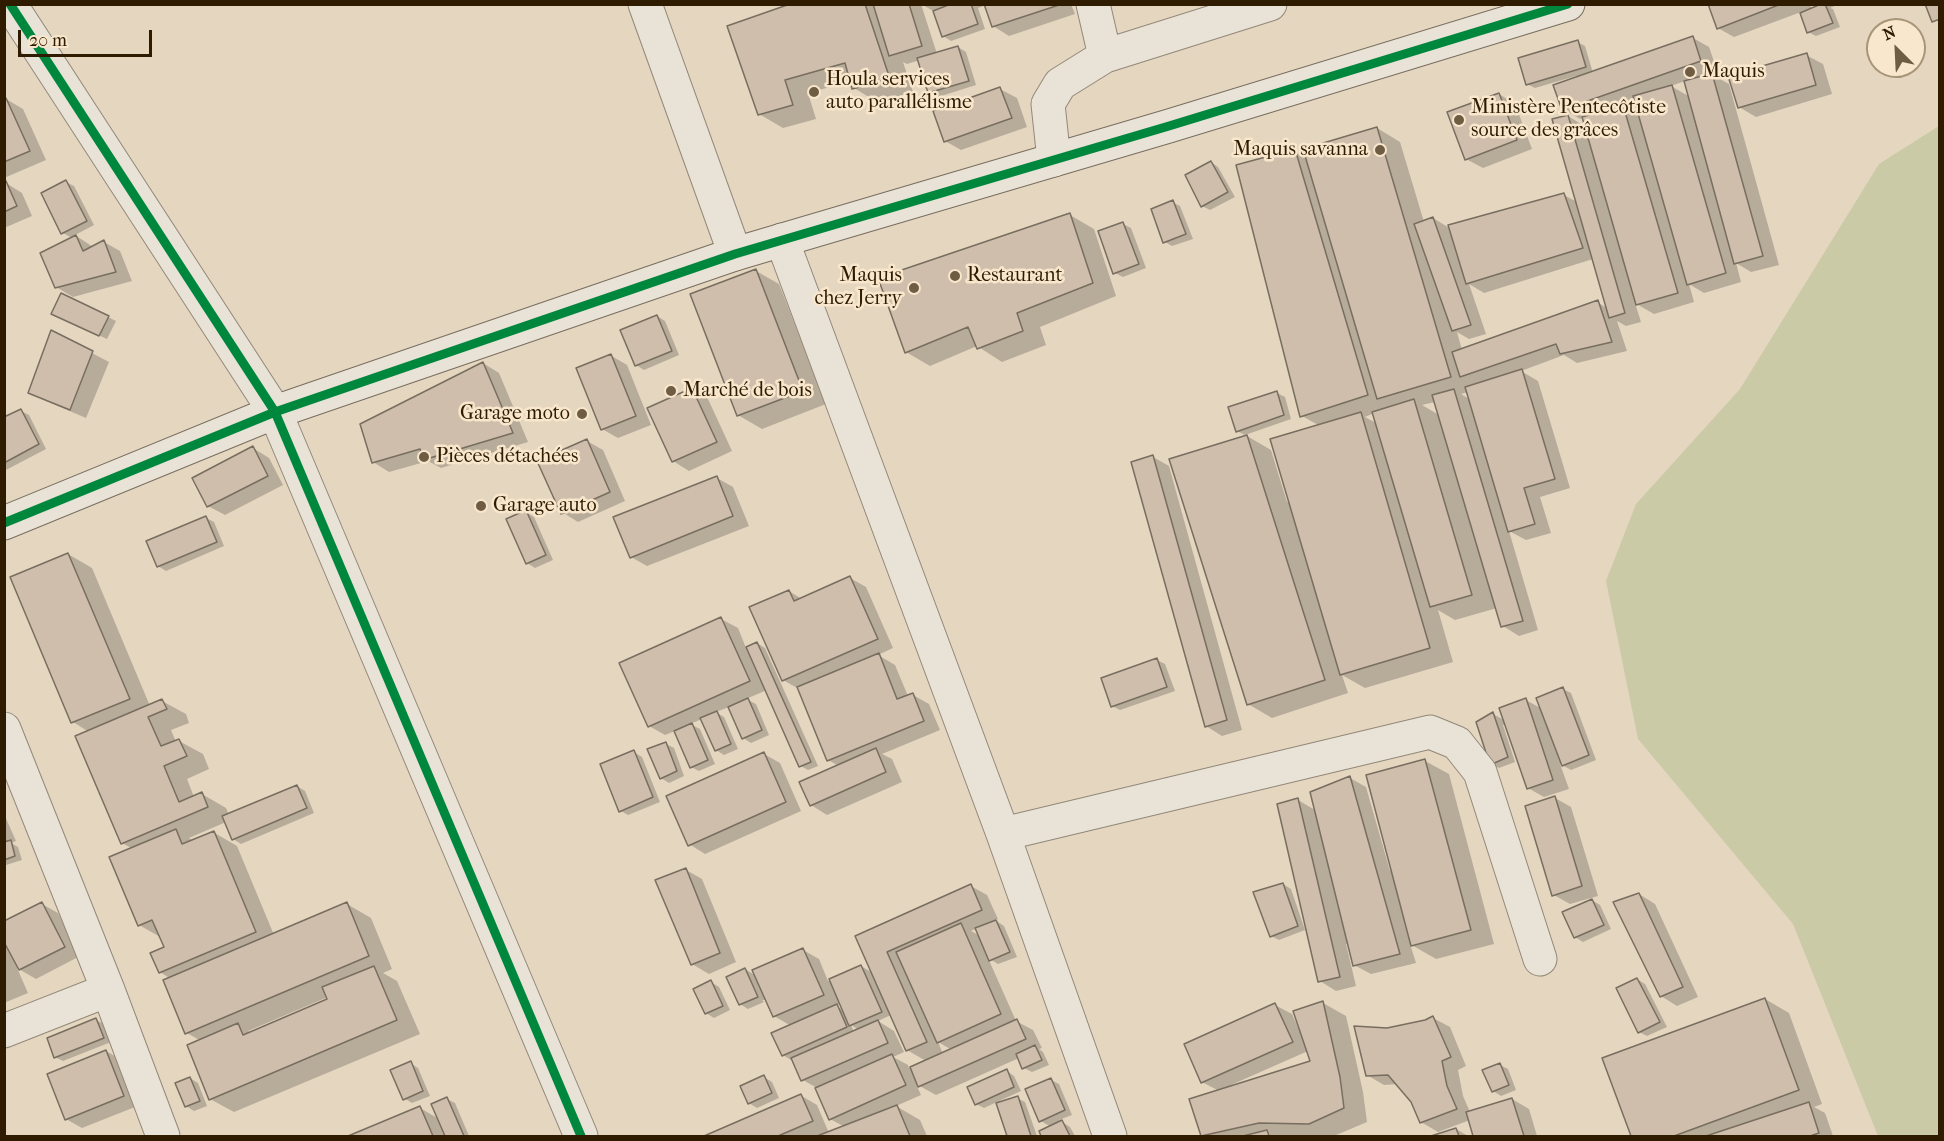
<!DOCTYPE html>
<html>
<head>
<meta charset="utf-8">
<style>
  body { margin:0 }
  #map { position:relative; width:1944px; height:1141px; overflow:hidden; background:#e5d6c0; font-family:"IM FELL French Canon",serif }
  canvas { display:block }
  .frame { position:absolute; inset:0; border:6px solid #2e1b00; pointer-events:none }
  .north { position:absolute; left:1866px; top:18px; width:60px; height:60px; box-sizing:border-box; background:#f8e7cc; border:2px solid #a7957a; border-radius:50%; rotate:336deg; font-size:16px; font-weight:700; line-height:24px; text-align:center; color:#2e1b00 }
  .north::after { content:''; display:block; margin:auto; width:21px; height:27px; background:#6e5c43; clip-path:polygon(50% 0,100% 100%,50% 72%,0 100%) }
  .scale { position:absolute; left:18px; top:30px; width:134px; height:27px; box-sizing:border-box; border:3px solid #2e1b00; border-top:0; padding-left:8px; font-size:18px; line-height:21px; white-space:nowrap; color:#2e1b00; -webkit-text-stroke:4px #f8e7cc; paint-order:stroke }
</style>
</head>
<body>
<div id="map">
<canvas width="1944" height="1141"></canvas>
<div class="frame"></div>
<div class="north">N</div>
<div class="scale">20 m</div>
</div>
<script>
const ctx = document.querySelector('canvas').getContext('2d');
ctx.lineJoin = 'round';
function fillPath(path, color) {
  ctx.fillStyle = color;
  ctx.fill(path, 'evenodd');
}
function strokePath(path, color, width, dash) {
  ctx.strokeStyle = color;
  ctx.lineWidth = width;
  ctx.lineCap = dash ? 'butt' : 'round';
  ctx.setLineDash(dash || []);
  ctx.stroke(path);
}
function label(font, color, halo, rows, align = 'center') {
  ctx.font = font + ' "IM FELL French Canon",serif';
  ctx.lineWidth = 5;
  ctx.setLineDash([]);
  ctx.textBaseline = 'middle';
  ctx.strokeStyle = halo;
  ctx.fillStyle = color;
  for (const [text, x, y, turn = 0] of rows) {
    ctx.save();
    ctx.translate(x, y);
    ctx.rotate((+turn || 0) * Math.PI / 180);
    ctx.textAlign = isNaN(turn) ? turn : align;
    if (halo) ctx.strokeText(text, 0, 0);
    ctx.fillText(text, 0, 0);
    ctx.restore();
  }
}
fillPath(new Path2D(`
  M1939,126V1136H1878L1793,924L1638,739L1606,581L1636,504L1740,389L1879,164Z`), '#cbcaa6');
fillPath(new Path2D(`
  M795,4H921L937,54L958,47L966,52L976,85L938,97L930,92L920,60L907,64L903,62L913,92L877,102L854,88L852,81L808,93L816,119L783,128L759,114Z
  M921,4H1071L1075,14L1009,36L993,26L986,5L978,8L985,29L951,41L943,36L935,12Z
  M1709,4H1810L1812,10L1822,4H1839L1830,8L1833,9L1840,27L1816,36L1808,32L1801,12L1734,37L1718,28Z
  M1693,38L1709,47L1717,70L1709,73L1729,84L1779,265L1751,272L1736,263L1741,282L1704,293L1689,284L1694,302L1654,314L1635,303L1641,322L1626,326L1617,321L1627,351L1577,363L1564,355L1521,371L1538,381L1570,488L1540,497L1551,533L1526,540L1509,531L1538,630L1519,636L1503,626L1497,608L1455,620L1438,610L1453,662L1365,688L1342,675L1348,693L1272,718L1248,704L1247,436L1271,450L1287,502L1290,501L1320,426L1302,416L1295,151L1307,158L1377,128L1400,142L1424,222L1433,218L1451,229L1564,195L1577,202L1568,116L1586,127L1584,117L1580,119L1563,109L1577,78L1576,76L1535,88L1527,84L1577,42L1585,46L1593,73ZM1685,81L1690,97L1671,86ZM1636,99L1640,116L1620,105ZM1593,259L1607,308L1597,302L1462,350L1457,332L1469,339L1486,334L1469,284L1484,293ZM1468,392L1471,400L1461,394ZM1435,402L1439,415L1422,405ZM1374,413L1378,424L1365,417Z
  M1806,55L1823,64L1832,94L1756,117L1739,107Z
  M1000,89L1017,98L1027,127L961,150L945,141Z
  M1499,94L1515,104L1532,149L1483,168L1466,159Z
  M6,99L23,109L46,160L4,178V100Z
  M1211,162L1218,167L1235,197L1210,210L1202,206Z
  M66,182L74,186L94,225L75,235L93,247L104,242L120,251L132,281L73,297L56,287L72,238L63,233Z
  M6,183L22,193L32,216L4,228Z
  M1172,202L1180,206L1193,239L1172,246L1165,242Z
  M1070,215L1094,229L1116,296L1040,327L1046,345L1002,362L977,346L930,366L906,352Z
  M1123,224L1131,228L1146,268L1123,277L1115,273Z
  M756,271L779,284L826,404L762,429L738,415Z
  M657,316L665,321L679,355L644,370L636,365Z
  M108,317L116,321L107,339L61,318Z
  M52,332L109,362L86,418L46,401L30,392Z
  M610,355L627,365L651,425L618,438L602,429Z
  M483,363L499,373L528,442L441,468L428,461L389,472L373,462Z
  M692,389L708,399L732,451L689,471L673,461Z
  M1277,393L1285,397L1291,419L1245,435L1237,431Z
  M21,411L29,415L46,449L4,471V419Z
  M587,441L603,450L625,501L578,522L562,512Z
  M253,448L269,458L283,485L225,515L208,506Z
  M1153,457L1169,466L1242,730L1222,736L1206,726Z
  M717,478L733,487L749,526L647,566L631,557Z
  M526,512L534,517L553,560L535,568L527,563Z
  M206,518L214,522L224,546L166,571L158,566Z
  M68,554L92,568L150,706L162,701L186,714L189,723L171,730L176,742L179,741L203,754L209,769L187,779L194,797L202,794L226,808L229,815L297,786L305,791L314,813L241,844L233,839L226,822L189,838L193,841L213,832L237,846L274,935L347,904L371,918L392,969L383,973L397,981L420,1034L234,1112L210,1099L201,1041L187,1033L171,979L160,972L166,948L162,938L139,925L133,849L122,843L89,732L73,722ZM328,997L329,1000L251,1033L248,1031Z
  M850,578L866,587L893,648L878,655L895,665L908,696L913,695L929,704L940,730L882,754L892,759L902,782L827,815L811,805L839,766L828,760L799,689L783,680L789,591L802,599Z
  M721,619L738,628L746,648L757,643L765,648L818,766L808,770L801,766L767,690L746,699L756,704L769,735L751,743L743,738L729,707L716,712L724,717L738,749L724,755L716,750L702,719L690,724L700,729L715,764L699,771L691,767L675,731L665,735L649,726Z
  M1157,660L1165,664L1175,691L1120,710L1112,706Z
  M1563,689L1571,693L1596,760L1571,770L1560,764L1569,789L1544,797L1528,788L1506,725H1503L1515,762L1499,768L1491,764L1493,714L1504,720L1526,700L1542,709Z
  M666,744L674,748L684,776L669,783L661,778Z
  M634,752L642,757L660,802L628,815L621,811Z
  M764,754L780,763L801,811L705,854L689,844Z
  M1425,761L1449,774L1494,944L1436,959L1410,944L1416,963L1371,974L1354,965L1349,943L1346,944L1356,986L1336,991L1320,981L1298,800L1315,810L1350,778L1366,787L1390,871L1392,870Z
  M1555,798L1571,807L1598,896L1570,904L1554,895Z
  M4,814L16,841L11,843L18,847L22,860L6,865H4Z
  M686,870L702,879L736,962L709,974L692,964Z
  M1283,884L1291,889L1305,930L1279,940L1271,936Z
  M971,886L987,895L998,919L995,920L1004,926L1017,957L998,964L988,958L1016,1021L1033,1030L1042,1048L1039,1049L1043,1052L1049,1065L1032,1072L1024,1068L1019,1058L936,1095L916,1084L921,1095L896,1106L920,1120L927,1136H708L800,1095L817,1105L829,1133L845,1127L830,1119L817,1088L803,1080L793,1059L791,1060L783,1055L791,1026L774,1016L767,1000H762L764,1002L748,1009L740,1004L745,969L756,976L803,950L819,959L828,981L861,966L873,973L857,937ZM977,928L980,936L971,931ZM841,1003L844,1010L836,1006ZM891,1015L907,1050L926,1061L909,1068L908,1065L893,1057L904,1052L894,1031L878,1021ZM851,1025L859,1030L854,1032ZM938,1042L952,1050L943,1054Z
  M1639,894L1655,904L1698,997L1677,1006L1661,996Z
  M1592,900L1600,905L1611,929L1583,942L1575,937Z
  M42,904L58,913L80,956L36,979L17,968L28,993L4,1003V942Z
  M1637,979L1645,984L1667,1027L1647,1036L1639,1032Z
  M711,982L719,987L730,1010L714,1018L706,1013Z
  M1765,999L1789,1013L1822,1104L1814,1107L1825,1113L1833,1136H1632L1604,1059Z
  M1323,1003L1346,1016L1363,1092L1367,1122L1334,1136H1203L1191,1100L1219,1091L1202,1082L1275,1005L1292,1014L1300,1032ZM1308,1051L1312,1062L1232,1087L1231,1085Z
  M1433,1018L1450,1027L1466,1066L1458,1070L1463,1096L1470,1112L1512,1099L1529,1109L1537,1136H1475L1470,1120L1438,1132L1421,1122L1412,1101L1398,1084L1384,1085L1367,1075L1387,1029L1425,1021Z
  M96,1020L104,1024L111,1042L63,1061L55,1057Z
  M106,1051L123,1061L140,1105L82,1128L66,1119Z
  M410,1063L418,1068L430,1096L412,1103L404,1098Z
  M1500,1065L1508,1069L1516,1090L1501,1096L1493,1091Z
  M1007,1071L1014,1076L1021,1091L999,1101L1000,1103L1017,1098L1025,1102L1037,1136H1009L997,1102L984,1108L976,1104Z
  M764,1077L772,1082L779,1098L757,1108L749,1103Z
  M190,1078L198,1083L207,1106L194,1111L186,1106Z
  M1051,1080L1059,1084L1072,1115L1059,1120L1070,1127L1075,1136H1043L1041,1132L1051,1127L1041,1121Z
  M447,1099L455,1103L469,1136H352L420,1108L439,1119Z
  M1456,1129L1468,1136H1435Z`), '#0003');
const building = new Path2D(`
  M790,4H865L890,79L852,89L845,63L785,80L793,105L758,115L727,26Z
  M873,4H909L922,46L889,56Z
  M951,4H971L978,24L942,37L933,11Z
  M984,4H1059V5L992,27Z
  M1708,4H1781L1717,29Z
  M1821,4H1825L1833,23L1807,33L1800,13Z
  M1925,4H1940V19L1932,22Z
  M1693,36L1701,61L1562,110L1553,85Z
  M1578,40L1586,67L1526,85L1518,58Z
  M958,46L969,81L928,93L917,58Z
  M1807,53L1816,85L1738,108L1728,76Z
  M1712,73L1763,256L1734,264L1684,81Z
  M1672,85L1726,273L1687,285L1633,96Z
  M1000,87L1012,118L944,142L933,111Z
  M1499,93L1517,140L1465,160L1447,112Z
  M4,98H6L30,151L4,162Z
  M1623,105L1678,293L1636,305L1582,117Z
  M1568,115L1625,313L1609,318L1552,119Z
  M1377,127L1451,377L1377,399L1303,149Z
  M1295,149L1368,395L1300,417L1236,165Z
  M1211,161L1228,192L1201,207L1185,175Z
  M66,180L87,221L61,234L41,193Z
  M6,181L17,206L4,212V182Z
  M1564,193L1583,248L1466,284L1448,225Z
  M1173,200L1186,234L1163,243L1151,209Z
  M1070,213L1093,283L1017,313L1023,331L977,349L968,327L905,353L878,278Z
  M1433,217L1471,325L1452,331L1414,224Z
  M1123,222L1139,264L1113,274L1098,231Z
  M76,235L83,251L104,240L116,272L55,288L40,253Z
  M756,269L803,391L737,416L690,294Z
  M61,293L109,316L99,336L51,314Z
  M1598,300L1612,342L1560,354L1556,344L1460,377L1452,352Z
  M657,315L672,351L635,366L620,330Z
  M51,330L93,351L70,410L28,393Z
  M611,354L636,416L601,430L576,368Z
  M483,362L513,433L423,460L420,449L372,463L360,424Z
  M1522,369L1555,479L1524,488L1535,524L1508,532L1465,387Z
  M692,388L717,442L672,462L647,408Z
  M1454,389L1523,621L1501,627L1432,395Z
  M1277,391L1284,415L1236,432L1228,407Z
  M1414,399L1472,595L1430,607L1372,412Z
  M21,409L39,444L4,463V417Z
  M1361,412L1430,648L1340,675L1270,439Z
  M1247,435L1325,680L1247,705L1169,459Z
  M587,439L610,492L561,514L537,461Z
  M253,446L268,476L207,507L192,478Z
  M1153,455L1227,720L1205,727L1131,462Z
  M717,476L733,516L630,558L613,517Z
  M526,510L546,555L526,564L506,519Z
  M206,516L217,542L157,567L146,541Z
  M68,553L130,699L71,723L10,577Z
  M850,576L878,639L782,681L749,607L789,590L794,601Z
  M721,617L750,681L648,727L619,663Z
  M757,642L811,762L799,767L746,647Z
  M879,653L897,699L913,693L924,721L827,761L797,687Z
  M1157,658L1167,687L1111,707L1101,678Z
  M1563,687L1589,755L1562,766L1536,698Z
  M748,698L762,730L742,739L728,707Z
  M1526,698L1553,780L1527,789L1499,708Z
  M162,699L167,709L148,717L161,746L179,739L187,756L164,766L179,802L202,792L208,807L121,844L75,736Z
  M717,711L731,744L715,751L700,718Z
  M1493,712L1508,757L1490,765L1476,722Z
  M692,723L708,760L690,768L674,731Z
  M666,742L677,771L660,779L647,749Z
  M876,748L886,772L810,806L799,782Z
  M634,750L653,797L619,812L600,764Z
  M764,752L786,802L688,846L666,796Z
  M1425,759L1471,930L1411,946L1366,775Z
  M1350,776L1400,954L1353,966L1310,792Z
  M297,785L307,808L232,840L222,816Z
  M1555,796L1582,886L1552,896L1525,806Z
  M1298,798L1340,977L1318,982L1277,804Z
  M176,829L182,844L214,831L256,932L159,973L150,953L164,947L152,920L138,926L109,857Z
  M11,840L15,856L4,860V842Z
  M686,868L720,953L691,965L655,880Z
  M1283,883L1298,926L1270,937L1253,892Z
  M971,884L982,910L887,952L927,1042L906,1051L855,936Z
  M1639,893L1683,987L1660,997L1613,902Z
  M1592,899L1604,925L1574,938L1562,912Z
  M42,902L65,947L19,970L4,942V921Z
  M347,902L369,956L185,1034L163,980Z
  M996,920L1010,952L989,961L975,928Z
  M961,923L1001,1014L937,1043L896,952Z
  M803,948L824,995L773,1017L752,970Z
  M861,965L882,1012L849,1026L829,979Z
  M374,966L397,1020L209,1100L187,1045L238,1023L243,1035L327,999L322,987Z
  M745,968L758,997L739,1005L726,977Z
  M1637,978L1660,1022L1638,1033L1616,988Z
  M711,980L723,1006L705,1014L693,989Z
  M1765,998L1799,1090L1674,1136H1631L1602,1058Z
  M1323,1001L1340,1077L1344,1108L1309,1124L1259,1123L1201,1136L1189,1099L1310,1061L1293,1011Z
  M1275,1003L1293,1042L1201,1083L1184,1044Z
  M837,1004L847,1027L782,1056L771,1033Z
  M1433,1016L1451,1057L1442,1061L1447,1086L1457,1109L1420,1123L1411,1102L1388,1075L1366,1076L1354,1026L1387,1028L1425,1020Z
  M96,1018L104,1038L54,1058L47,1038Z
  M1017,1019L1026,1039L918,1087L910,1067Z
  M878,1020L888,1043L801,1081L791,1058Z
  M1035,1045L1042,1060L1022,1069L1016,1054Z
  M106,1050L124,1096L65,1120L47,1074Z
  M892,1054L906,1085L829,1120L815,1088Z
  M411,1061L423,1091L403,1100L390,1070Z
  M1500,1063L1509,1085L1492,1092L1482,1070Z
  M1007,1069L1014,1087L975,1105L967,1087Z
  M764,1075L772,1093L748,1104L740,1086Z
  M190,1077L200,1101L185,1107L175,1083Z
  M1051,1078L1065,1110L1039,1122L1025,1089Z
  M801,1094L813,1121L778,1136H704Z
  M1018,1096L1031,1136H1007L996,1103Z
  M447,1097L464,1136H445L431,1104Z
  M1512,1098L1524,1136H1473L1466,1112Z
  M1809,1102L1819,1133L1810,1136H1706Z
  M897,1105L910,1136H817Z
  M420,1106L433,1136H348Z
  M1062,1120L1070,1136H1041L1039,1131Z
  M1456,1128L1459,1136H1431Z
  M1267,1130L1269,1136H1243Z`);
fillPath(building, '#cfbeac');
strokePath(building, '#786e5f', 1.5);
const street = new Path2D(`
  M10,4L275,412L581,1136
  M645,4L735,254
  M1105,56L1270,4
  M1054,160L1048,104L1060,84L1105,56L1093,4
  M782,240L1003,834L1110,1136
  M4,729L108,990L163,1136
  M1003,834L1430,732L1457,743L1480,772L1540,959
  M4,1031L108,990`);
const secondary = new Path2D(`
  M4,523L275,412L735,254L1169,126L1568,4`);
strokePath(street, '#928878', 35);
strokePath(secondary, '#786e5f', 35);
strokePath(street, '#e9e2d6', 33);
strokePath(secondary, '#e9e2d6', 33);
strokePath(new Path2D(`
  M10,4L275,412L581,1136
  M4,523L275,412L735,254L1169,126L1568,4`), '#00873e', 9);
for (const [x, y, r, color] of [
  [1690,72,6,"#6e5c43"],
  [814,92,6,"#6e5c43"],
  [1459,120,6,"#6e5c43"],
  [1380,150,6,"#6e5c43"],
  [955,276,6,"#6e5c43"],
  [914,288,6,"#6e5c43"],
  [671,391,6,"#6e5c43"],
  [582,414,6,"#6e5c43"],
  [424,457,6,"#6e5c43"],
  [481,506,6,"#6e5c43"]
]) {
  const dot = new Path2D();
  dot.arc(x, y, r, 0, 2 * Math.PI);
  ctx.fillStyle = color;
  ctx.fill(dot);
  strokePath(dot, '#f8e7cc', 2);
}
label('20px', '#2e1b00', '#f8e7cc', [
  ["Maquis",1702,72],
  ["Houla services",826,80],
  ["auto parallélisme",826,103],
  ["Ministère Pentecôtiste",1471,108],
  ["source des grâces",1471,131],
  ["Maquis savanna",1368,150,"right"],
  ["Maquis",902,276,"right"],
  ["chez Jerry",902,299,"right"],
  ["Restaurant",967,276],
  ["Marché de bois",683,391],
  ["Garage moto",570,414,"right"],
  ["Pièces détachées",436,457],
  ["Garage auto",493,506]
], 'left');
</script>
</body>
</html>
